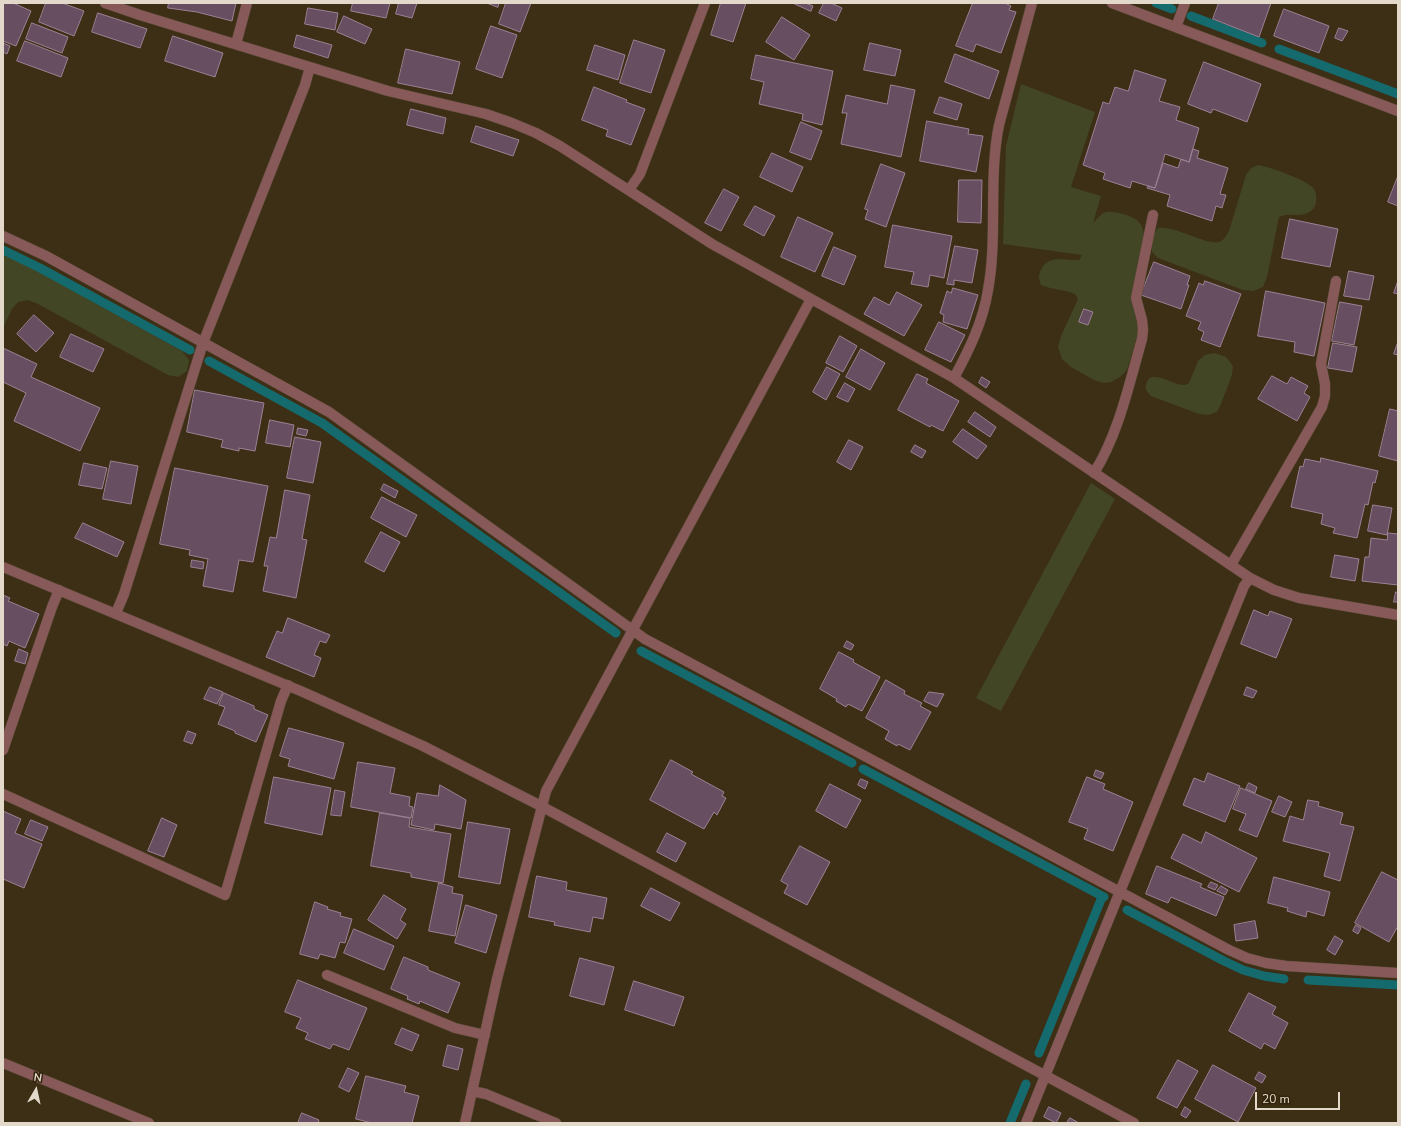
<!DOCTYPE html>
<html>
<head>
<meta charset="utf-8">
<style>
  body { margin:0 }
  #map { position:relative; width:1401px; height:1126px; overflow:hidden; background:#3d2e16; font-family:"Nunito Sans",sans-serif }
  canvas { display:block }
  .frame { position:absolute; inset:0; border:4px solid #e3d9cb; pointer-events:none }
  .north { position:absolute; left:16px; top:1070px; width:40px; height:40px; -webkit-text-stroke:3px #33240c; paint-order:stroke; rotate:9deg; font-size:11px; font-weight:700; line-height:16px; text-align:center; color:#e3d9cb }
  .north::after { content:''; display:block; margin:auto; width:14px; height:18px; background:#e3d9cb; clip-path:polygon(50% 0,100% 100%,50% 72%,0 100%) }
  .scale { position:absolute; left:1255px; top:1092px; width:85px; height:18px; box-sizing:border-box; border:2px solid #e3d9cb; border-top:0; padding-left:5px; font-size:12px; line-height:14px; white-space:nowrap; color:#e3d9cb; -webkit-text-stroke:3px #33240c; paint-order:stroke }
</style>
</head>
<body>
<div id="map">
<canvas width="1401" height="1126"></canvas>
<div class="frame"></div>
<div class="north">N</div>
<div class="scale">20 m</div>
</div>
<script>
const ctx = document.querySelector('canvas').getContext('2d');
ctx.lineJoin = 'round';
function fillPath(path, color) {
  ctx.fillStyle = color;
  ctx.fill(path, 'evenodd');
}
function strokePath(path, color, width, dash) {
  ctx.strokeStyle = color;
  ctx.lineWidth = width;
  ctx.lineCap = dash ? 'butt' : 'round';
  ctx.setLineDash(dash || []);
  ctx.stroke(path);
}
fillPath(new Path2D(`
  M1021,84L1095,112L1071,187L1101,196L1093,223C1097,219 1101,213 1107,212C1112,211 1118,213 1123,214C1137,218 1144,223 1144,238L1131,298L1139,330L1137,337L1127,370L1120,377L1111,382L1104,383L1094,380L1071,367L1062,359L1058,347L1061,336L1078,299L1075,294C1064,289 1052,290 1041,285C1039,279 1038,276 1041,270C1048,254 1065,261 1079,260L1082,255L1003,244L1006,146Z
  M1258,165C1270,167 1308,180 1314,189C1316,192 1317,198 1316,201C1316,204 1315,207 1313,209C1303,220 1290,211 1279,217L1267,277L1263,287L1253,291L1243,290L1158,258L1152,252C1151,242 1152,236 1158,228C1176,226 1205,245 1219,242C1224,240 1226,236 1229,231L1246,175L1251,168Z
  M3,256L9,257L37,271L182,351L189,360L187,371L178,377L168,375L38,304L28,300L18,302L12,309L3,328Z
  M1215,353L1226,357L1233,366L1232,375L1221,404L1217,412L1208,415L1199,414L1151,396C1148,393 1145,390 1146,386C1148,366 1174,386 1184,385C1185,385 1188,384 1189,383L1198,361L1205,355Z
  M1091,483L1115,499L1001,711L976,698Z`), '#424625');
strokePath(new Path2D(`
  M1156,3L1172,9
  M1191,16L1262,43
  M1279,49L1398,94
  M3,250L40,268L190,350
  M209,361L322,423L616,633
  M641,651L852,763
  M863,769L1104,897
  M1127,910L1224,961L1243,970L1264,976L1284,979
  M1308,980L1398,985
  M1039,1053L1102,897
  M1010,1123L1026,1084`), '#146a6c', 9);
const building = new Path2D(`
  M3,3H13L31,11L16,46L3,41Z
  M46,3H62L84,11L74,36L39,22Z
  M169,3H236L232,21L197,12L168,8Z
  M353,3H390L386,18L351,11Z
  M399,3H417L412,18L396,14Z
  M487,3H499L498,7Z
  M506,3H531L520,32L499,24Z
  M721,3H746L733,42L711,35Z
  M793,3H806L813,6L811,11Z
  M824,3H831L842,8L836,21L819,13Z
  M973,3H1005L1011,6L1009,10L1016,12L1001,53L976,44L973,52L956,46Z
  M1219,3H1271L1259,37L1213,19Z
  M308,8L338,13L335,30L305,24Z
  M1284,9L1329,26L1319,53L1274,36Z
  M98,13L147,29L140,48L92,32Z
  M344,16L372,29L365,44L337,32Z
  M782,17L810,35L794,60L766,42Z
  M32,23L68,37L62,53L26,39Z
  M491,26L517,35L502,78L476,69Z
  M1339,28L1348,31L1342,41L1335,38Z
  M297,35L332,45L328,58L294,47Z
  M173,36L223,53L215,77L165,61Z
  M634,40L665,50L651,93L620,83Z
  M25,41L68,58L61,77L17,61Z
  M3,43L10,46L7,54L3,52Z
  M870,43L901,50L895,76L864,70Z
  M595,45L625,55L618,80L587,70Z
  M406,49L460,62L452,94L398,83Z
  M955,54L999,71L989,99L945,82Z
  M756,55L833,71L822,125L802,120L803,114L759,104L764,82L751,79Z
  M1204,62L1261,84L1247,122L1213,109L1211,113L1188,104Z
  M1135,70L1166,80L1159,101L1180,107L1176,120L1199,128L1189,162L1165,154L1155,188L1132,181L1130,188L1103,179L1105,173L1083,165L1103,102L1109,104L1115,87L1128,91Z
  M891,85L915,90L901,157L841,144L847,113H842L846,95L887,104Z
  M594,87L627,100L626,102L645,109L631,145L606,136L608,130L582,120Z
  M940,97L962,104L957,120L934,113Z
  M411,109L446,118L443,134L407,125Z
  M927,121L969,129L968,134L983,136L976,172L920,161Z
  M801,122L822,131L811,160L790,152Z
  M476,126L519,140L513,156L471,142Z
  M1193,149L1199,151L1197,158L1228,168L1220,194L1226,195L1222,208L1216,206L1212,221L1167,206L1170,195L1147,188L1148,186L1155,188L1163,163L1178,168L1181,159L1189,162Z
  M772,153L803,167L792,192L760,177Z
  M881,164L905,173L886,227L865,219L868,210L865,209Z
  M1398,176V206L1388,202Z
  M959,180H982L981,223L958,222Z
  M724,189L739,197L721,231L705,223Z
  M755,206L775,216L764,236L744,225Z
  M798,217L833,233L815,272L781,257Z
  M1290,219L1338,229L1330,267L1282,258Z
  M893,225L952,236L944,278L930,275L928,287L911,284L914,272L885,267Z
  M955,246L978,250L972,283L954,280V285L947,284Z
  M834,247L856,256L844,285L822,276Z
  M1154,262L1190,276L1187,285H1189L1181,309L1141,295Z
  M1349,271L1374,276L1369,300L1344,296Z
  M1205,281L1241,294L1220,347L1201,340L1204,332L1198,329L1201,322L1186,316L1199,283L1203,285Z
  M1398,281V294L1394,293Z
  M953,288L978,295L967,329L943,322L944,315L940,313L947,291L951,293Z
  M1266,291L1325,303L1314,356L1294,352L1295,342L1258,336Z
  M897,292L922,305L904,336L864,314L874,297L889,305Z
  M1340,302L1362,306L1354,345L1332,341Z
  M1084,309L1093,312L1088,325L1079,322Z
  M34,315L54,333L36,352L17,334Z
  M939,322L965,335L951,362L925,350Z
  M71,334L104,349L93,372L60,357Z
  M840,336L857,346L843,372L826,363Z
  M1398,342V355L1394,354Z
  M1333,343L1357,347L1352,372L1328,368Z
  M3,348L37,364L31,377L100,408L80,451L14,421L26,393L3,382Z
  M861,349L885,363L870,390L846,377Z
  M827,367L840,374L826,400L813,392Z
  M917,374L928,379L926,383L959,401L943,431L931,425L930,427L898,410Z
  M1272,376L1287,384L1291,377L1308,386L1304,393L1310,397L1297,421L1258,399Z
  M982,377L990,382L986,388L979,383Z
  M845,383L855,389L848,402L837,397Z
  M195,390L264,403L255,451L239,448V451L221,447L223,440L187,432Z
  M1390,409L1398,411V461L1379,456Z
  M975,412L996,427L990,437L968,422Z
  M270,420L294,425L290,447L266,443Z
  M298,428L308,430L306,436L297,434Z
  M963,429L987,446L977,459L953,442Z
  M295,437L321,442L313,483L287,478Z
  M849,440L863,447L851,470L837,462Z
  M915,445L926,451L922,458L911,452Z
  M1321,458L1378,471L1375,483L1373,482L1368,505L1365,504L1357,538L1333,533L1335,528L1321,524L1323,514L1291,507L1300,466L1303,467L1305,459L1320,462Z
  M111,461L138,466L131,504L103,499Z
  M84,463L107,468L102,489L79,485Z
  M175,468L268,486L253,562L239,560L233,592L203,586L208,559L189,555L190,550L160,544Z
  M384,484L398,491L395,498L381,490Z
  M285,490L310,495L302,539L307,540L296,598L263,591L268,566H264L270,537L276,538Z
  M382,497L417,515L406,537L371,518Z
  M1373,505L1392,508L1387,535L1368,531Z
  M83,523L124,542L117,557L75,538Z
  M381,532L400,542L384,572L365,562Z
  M1388,533L1398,534V585L1362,581L1365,557H1369L1371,538L1387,540Z
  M1335,555L1359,559L1355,581L1331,577Z
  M192,560L204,562L203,569L191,567Z
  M1396,592L1398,593V602H1394Z
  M3,595L10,598L8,601L39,614L25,648L9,641L7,646L3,644Z
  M1254,610L1268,616L1270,611L1292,619L1276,658L1241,644Z
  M288,618L330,635L326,643L320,641L314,655L321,658L314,677L266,657L277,631L282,633Z
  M847,641L854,645L851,650L844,647Z
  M19,649L28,653L25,664L15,661Z
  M839,652L854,660L853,662L880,677L862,711L848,704L846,707L836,701L837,699L820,689Z
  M886,680L905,691L904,694L922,703L920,706L931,712L910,750L898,744L897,746L885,739L889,731L866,718Z
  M210,687L223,692L217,704L204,699Z
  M1247,687L1257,691L1253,698L1244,695Z
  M929,692L944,694L937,707L924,701Z
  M224,693L254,706V709L268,715L256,742L235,733V731L218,724L225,707L219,705Z
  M289,728L344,743L334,779L288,766L290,759L280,756Z
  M188,731L196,734L192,744L184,741Z
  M671,760L693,772L691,774L724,792L722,796L726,798L717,815L714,812L704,829L650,800Z
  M358,762L395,768L390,793L410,797L409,806L413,807L411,818L351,807Z
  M1096,770L1104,773L1101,779L1094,776Z
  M1208,773L1240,786L1225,822L1183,805L1194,778L1204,782Z
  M274,777L331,788L322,835L265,823Z
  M1087,777L1105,784L1103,789L1133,802L1113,851L1084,839L1088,829L1069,822Z
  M861,779L868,782L865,789L858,785Z
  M1249,783L1257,787L1255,793L1246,789Z
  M830,784L861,800L846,828L816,811Z
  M440,785L466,800L461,829L435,824L434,830L411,825L417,793L438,796Z
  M1241,788L1272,801L1257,837L1239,830L1246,814L1233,809Z
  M335,790L345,792L341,816L331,815Z
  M1279,796L1292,802L1285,817L1272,812Z
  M1308,800L1319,802L1318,806L1343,813L1340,824L1354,827L1340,881L1324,876L1330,853L1283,841L1290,816L1303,820Z
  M3,811L21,819L15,833L42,844L24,888L3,879Z
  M380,813L410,818L409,827L451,834L443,883L411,877V873L371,866Z
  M162,818L177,825L164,857L148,851Z
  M31,820L48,827L42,841L25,834Z
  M468,822L510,829L500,884L459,877Z
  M1206,832L1257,858L1239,892L1171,858L1183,834L1201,843Z
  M667,833L686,843L676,862L657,852Z
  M800,846L830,862L807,905L784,893L788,885L781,881Z
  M1157,866L1202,884L1200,887L1224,897L1216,916L1171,897L1168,903L1146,894Z
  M1382,872L1398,880V926L1389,942L1355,923Z
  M537,876L567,882L566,890L607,898L603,919L593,917L590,932L554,925L555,922L529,917Z
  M1274,877L1330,892L1324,916L1307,911L1306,917L1287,911L1288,908L1268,903Z
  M1211,882L1218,885L1215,890L1208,887Z
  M439,883L453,887L452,893L463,895L455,936L429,931Z
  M1221,886L1228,890L1225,895L1217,891Z
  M651,888L680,903L670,921L641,906Z
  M384,895L406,909L400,920L406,924L397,939L368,920Z
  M315,902L328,907L327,909L341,913L340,916L352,919L345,943L340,942L335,958L320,954L318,959L300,954Z
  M466,905L497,915L486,953L455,943Z
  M1255,921L1258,938L1236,941L1234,925Z
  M1356,925L1361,928L1358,934L1353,931Z
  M354,929L394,946L384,970L344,953Z
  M1335,936L1343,941L1335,955L1327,950Z
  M404,957L428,967V970L460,983L448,1013L420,1001L419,1004L407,999L408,996L391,989Z
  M580,958L614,967L604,1005L570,996Z
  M298,980L367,1008L349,1050L333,1044L330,1049L305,1039L308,1033L296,1028L301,1018L285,1012Z
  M634,981L684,997L674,1026L625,1010Z
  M1249,993L1276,1007L1272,1014L1288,1023L1275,1049L1264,1043L1261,1049L1229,1031Z
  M402,1028L419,1035L412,1051L395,1044Z
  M448,1045L463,1049L458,1070L443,1066Z
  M1178,1060L1198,1071L1177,1108L1157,1098Z
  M1213,1065L1256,1088L1238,1122L1195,1099Z
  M348,1068L359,1073L349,1092L339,1087Z
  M1259,1072L1266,1076L1262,1083L1255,1079Z
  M366,1076L406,1086L404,1092L419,1096L412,1123H372L356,1119Z
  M1049,1107L1061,1113L1056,1123L1044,1117Z
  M1185,1107L1191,1111L1186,1118L1181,1115Z
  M302,1113L319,1120L318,1123H298Z
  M1070,1118L1079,1123H1067Z`);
fillPath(building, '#674e60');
strokePath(building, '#9c8194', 1);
const service = new Path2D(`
  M1094,473C1119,433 1129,384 1142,339L1143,330L1142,320L1136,298L1153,215`);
const minor = new Path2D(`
  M105,3L140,15L388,91L486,114L512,123L536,133L560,146L712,244L954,378L1250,578L1274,590L1299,598L1398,615
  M1112,3L1398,111
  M1176,27L1185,3
  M236,44L247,3
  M629,190L640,174L705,3
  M3,236L46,256L329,412L645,639L1229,950L1247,958L1266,963L1286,966L1398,973
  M954,378C969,350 983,322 988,290C998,236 988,179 999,125L1032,3
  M1231,565L1322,407L1325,396V384L1321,364L1336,281
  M116,613L124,594L203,343L305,85L310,67
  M3,750L52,607L59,590
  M3,794L225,895L281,701L288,685
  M327,975L455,1028L485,1035
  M3,1063L149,1123
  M472,1091L486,1094L556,1123
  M465,1123L497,979L546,791L811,299
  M1026,1123L1244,586L1250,578`);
const tertiary = new Path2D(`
  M3,567L303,692L423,746L539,805L1134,1123`);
strokePath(service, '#584933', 11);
strokePath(minor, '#584933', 11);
strokePath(tertiary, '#584933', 11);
strokePath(service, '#875959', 10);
strokePath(minor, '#875959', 10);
strokePath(tertiary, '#875959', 10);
</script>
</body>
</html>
